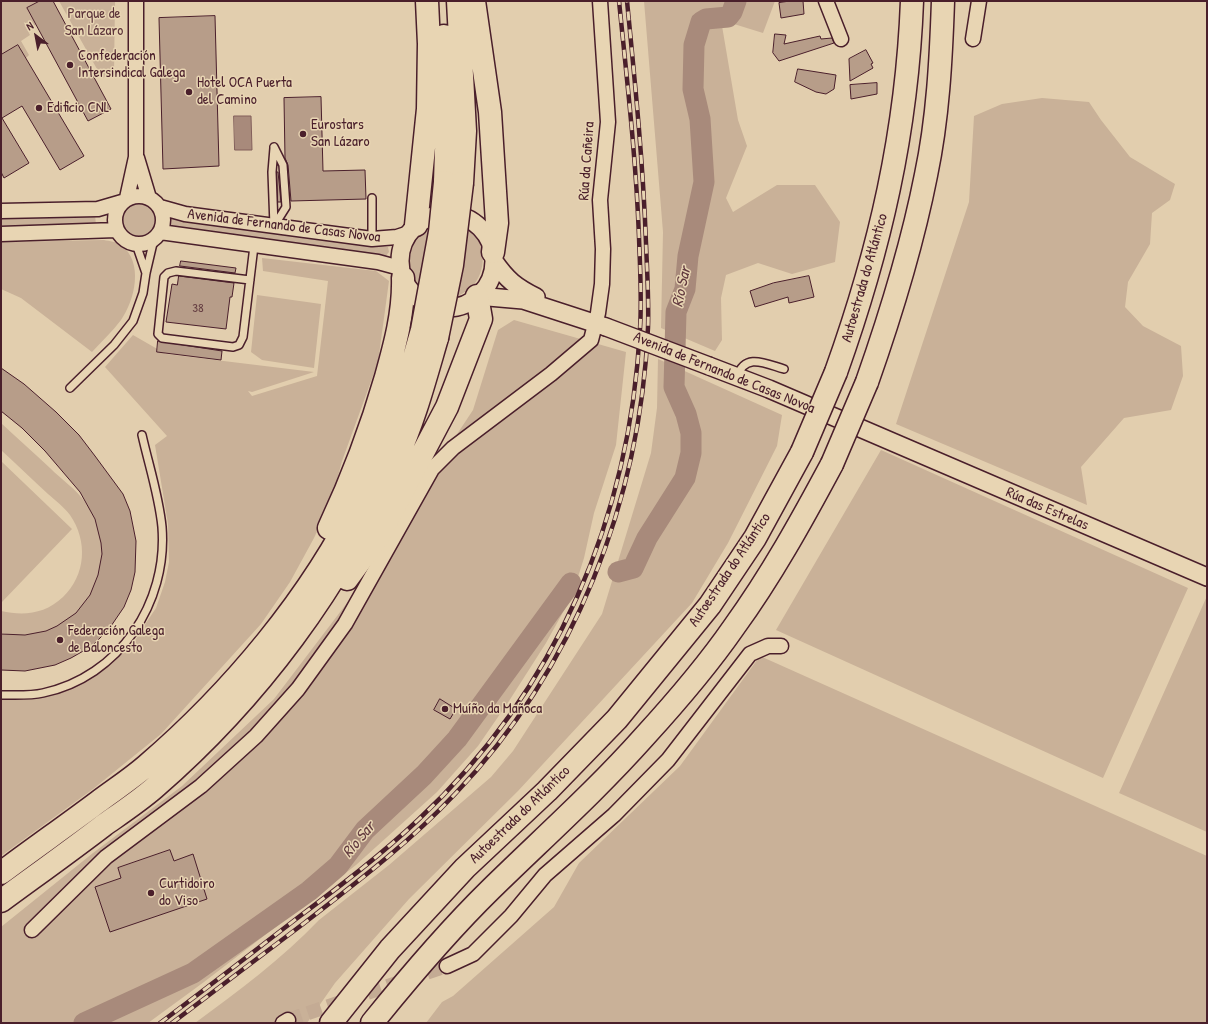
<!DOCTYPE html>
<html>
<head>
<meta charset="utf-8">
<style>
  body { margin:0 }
  #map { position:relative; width:1208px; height:1024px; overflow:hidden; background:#e2ceae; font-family:"Patrick Hand",sans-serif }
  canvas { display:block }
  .frame { position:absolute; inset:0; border:2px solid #4a1f2b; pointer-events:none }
  .north { position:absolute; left:16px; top:16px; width:40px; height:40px; -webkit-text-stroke:3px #e8d5b3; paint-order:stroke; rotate:328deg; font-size:11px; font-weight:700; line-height:16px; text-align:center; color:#4a1f2b }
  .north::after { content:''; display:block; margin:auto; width:14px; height:18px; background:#4a1f2b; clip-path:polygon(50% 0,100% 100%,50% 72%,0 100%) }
</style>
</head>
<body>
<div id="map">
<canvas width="1208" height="1024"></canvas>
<div class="frame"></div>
<div class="north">N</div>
</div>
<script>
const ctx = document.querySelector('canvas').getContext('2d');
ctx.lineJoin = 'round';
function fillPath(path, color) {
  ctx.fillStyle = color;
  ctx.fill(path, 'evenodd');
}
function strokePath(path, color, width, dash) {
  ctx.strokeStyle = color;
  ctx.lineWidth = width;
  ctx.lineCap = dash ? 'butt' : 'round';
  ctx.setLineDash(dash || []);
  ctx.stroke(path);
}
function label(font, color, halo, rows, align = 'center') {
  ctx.font = font + ' "Patrick Hand",sans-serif';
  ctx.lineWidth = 3;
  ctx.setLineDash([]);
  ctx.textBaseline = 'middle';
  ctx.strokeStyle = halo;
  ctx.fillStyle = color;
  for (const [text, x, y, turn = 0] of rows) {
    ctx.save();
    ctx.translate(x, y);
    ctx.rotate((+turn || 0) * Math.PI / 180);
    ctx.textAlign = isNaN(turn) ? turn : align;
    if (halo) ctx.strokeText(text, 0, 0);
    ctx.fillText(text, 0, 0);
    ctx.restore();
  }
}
fillPath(new Path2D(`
  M1,1H40L27,8L36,25L27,29L30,35L21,41L29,55L26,58L18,45L1,55Z
  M59,1H115L114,73L102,78Z
  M644,1H775L763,33L721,20L738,120L747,146L726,198L733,212L777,185H815L840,222L835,262L792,274L758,263L726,275L721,298L722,340L715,351L661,328L663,232Z
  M1042,98L1089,102L1101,120L1130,157L1175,184L1170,200L1152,213L1150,244L1128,282L1125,307L1143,326L1181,346L1183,376L1171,410L1124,418L1081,467L1087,505L896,424L969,202L974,116L1002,104Z
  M121 219a18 18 0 1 1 36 0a18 18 0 1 1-36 0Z
  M95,214L96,226L1,228V217Z
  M170,217L388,247L389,252L384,258L170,229Z
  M432,224C442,225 455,224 465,227C485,233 487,265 477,280C474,286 463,295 456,296C451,296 425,289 420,287C416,285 412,277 410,272C404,251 413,235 432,224Z
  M104,240C109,241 117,242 121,245C144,262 135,300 121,320C112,332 101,342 92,352L21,298L1,289V242Z
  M262,258L376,271L389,281L378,362L342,461L332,499L314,538L290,582L261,624L161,734L93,789L1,856V698L46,695L87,678L111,663L133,644L144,626L156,608L165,582L169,562L168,524L155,445L167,436L105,367L133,335L166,354L314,372L252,392L248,391L252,396L317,376L328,281L263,271Z
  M257,295L321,304L314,368L262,360L251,352Z
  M514,320L626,352L616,445L594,513L584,558L572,596L546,643L509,701L478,746L437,792L356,865L204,982L148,1023H1V927L93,853L182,786L274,699L350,599L375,558L473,410L498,330Z
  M658,359L782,415L777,446L728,543L692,603L518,791L409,899L335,983L307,1023H195C238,991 282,959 319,920L389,865L491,777L513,751L602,614L651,453L657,408Z
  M1,423C17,438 34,453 50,468C61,479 77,490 85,502C112,540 108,579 77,613C59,633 26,638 1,633V611C24,616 45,614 63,597C86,575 88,541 70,515C64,507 55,500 48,494C32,479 17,465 1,450Z
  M881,450L1188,588L1103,778L776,630Z
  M1,461L72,529L1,603Z
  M1207,596V832L1119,793Z
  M760,656L1207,856V1023H426L442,1002L453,996L554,907L579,863L680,766Z`), '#c9b198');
const water = new Path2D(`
  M234,116H251L252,150H235Z`);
fillPath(water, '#a88a7b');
strokePath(water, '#825f5b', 1);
strokePath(new Path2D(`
  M618,572L633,568L647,538L685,478L691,453V433L686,414L674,387L676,312L685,289L688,256L704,182L700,119L693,89L694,45L701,22L706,19L728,17L732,12L736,1
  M84,1023L193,973L309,891L338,866L365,830L424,775L457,739L571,583`), '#a88a7b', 21);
const building = new Path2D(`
  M40,1H53L111,109L88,121L27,8Z
  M790,1H803L804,14L781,18L779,3Z
  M215,16L219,166L163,169L159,18Z
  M775,34L786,35L784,44L820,36L821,39L832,38L834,43L779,61L773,53Z
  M18,45L84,156L60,170L22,106L2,118L29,163L4,178L1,172V55Z
  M866,50L873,63L871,64L873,68L850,81L849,59Z
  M798,69L836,75L834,89L826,94L816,92L795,82Z
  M877,83V94L851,99L850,85Z
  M321,97L323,171L365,170L366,199L291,201L288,165L285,158L284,98Z
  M277,172H278L281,202H278Z
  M181,261L236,268L235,273L180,266Z
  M179,276L234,283L232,297H230L226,329L166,322L172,284L177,285Z
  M809,276L814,297L789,303L788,297L755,307L750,291L773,283Z
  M158,341L222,351L221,360L157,352Z
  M1,368L24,384L56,412L79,435L95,456L123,494L130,511L136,541L135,572L131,590L124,607L109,629L92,646L71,658L55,665L25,671L1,670V634L25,635L46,631L57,626L76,613L90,595L98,575L102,554L101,543L95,519L80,492L45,451L22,428L1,411Z
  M440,699L456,709L450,719L434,710Z
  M170,850L174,861L193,854L207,899L110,932L95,887L121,878L118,868Z`);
fillPath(building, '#b79d89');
strokePath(building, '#4a1f2b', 1);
strokePath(new Path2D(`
  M288,1020L447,966`), '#c4ab94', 14, [14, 7]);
const service = new Path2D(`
  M372,198V239
  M274,226L286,207L283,165L274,147
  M274,226L272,172L274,148
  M136,244L146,273
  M250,280L176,271L168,273L164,277L158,334L162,338L233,347L239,345L243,337L254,246
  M737,377C745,352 766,364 784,369
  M70,388L114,345L133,321L143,293L146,273L154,239
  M1,695C15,695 30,696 43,693C119,677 168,603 162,527C159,496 149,466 142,435`);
const minor = new Path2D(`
  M826,1L841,39
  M973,39L979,1
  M137,158L149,198
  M115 220a24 24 0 1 1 48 0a24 24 0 1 1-48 0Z
  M127,198L136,157V1
  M160,207L185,214L372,239L397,237L409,233
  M1,211L98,209L122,202
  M160,232L378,262L400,268
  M1,234L116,230
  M32,930L106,857L201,786L256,736L298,689L345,624L432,469L453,448L551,374L591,340L598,313L602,284L603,249L600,200L608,122L600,1
  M447,966L473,954L511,916L545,875L614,815L668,760L750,654L768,646H781
  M283,1023L288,1020`);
const tertiary = new Path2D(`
  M400 261a47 47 0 1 1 94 0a47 47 0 1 1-94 0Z
  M494,261C507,280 516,287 536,297
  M477,296L523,300L606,327
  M709,366L769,389L1207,577`);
const trunk = new Path2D(`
  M458,1L465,131L462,183
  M474,1L490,112L497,223L493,252
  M444,36L447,120L445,182
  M416,225L428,109L429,44L427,1
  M329,528C352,479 371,429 386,377C395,345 404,312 403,278
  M347,579L380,534L447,407L481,319L477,296
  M1,873C33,849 66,826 98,802C114,790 131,779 146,766C231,693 312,597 361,496C388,443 406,387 422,330
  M1,901C35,876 70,851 104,825C121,813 139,801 154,788C258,698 341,586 396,460C414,421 425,379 437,338`);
const motorway = new Path2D(`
  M836,372C880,249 907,132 912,1
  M867,382C891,314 912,246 926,175C938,118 941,59 943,1
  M331,1023L390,949L465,868L547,791L617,719L710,605L755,538L802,452
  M372,1023C410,976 448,931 491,889C542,839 596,791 644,737C676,702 707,666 734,627C771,576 802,520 832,464`);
strokePath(service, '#4a1f2b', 10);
strokePath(minor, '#4a1f2b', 17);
strokePath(tertiary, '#4a1f2b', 20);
strokePath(trunk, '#4a1f2b', 25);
strokePath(motorway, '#4a1f2b', 25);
strokePath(service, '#e8d5b3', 7);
strokePath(minor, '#e8d5b3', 14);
strokePath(tertiary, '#e8d5b3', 17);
strokePath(trunk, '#e8d5b3', 22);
strokePath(motorway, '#e8d5b3', 22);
const rail = new Path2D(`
  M160,1023C207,988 253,952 300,916C340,886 381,855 418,820C557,690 630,517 640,329C642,298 640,268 639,237C636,158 627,80 619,1
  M172,1023C216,990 259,957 303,924C356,883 409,843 455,794C575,668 640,501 648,328C649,300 647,271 646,243C643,162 635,82 627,1`);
strokePath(rail, '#4a1f2b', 4.5);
strokePath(rail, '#e8d5b3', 3, [9]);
const tertiaryBridge = new Path2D(`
  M606,327L709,366`);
const trunkBridge = new Path2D(`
  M422,330L440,232L445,182
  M437,338L452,265L462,183`);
const motorwayBridge = new Path2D(`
  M802,452L836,372
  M832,464L867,382`);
strokePath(tertiaryBridge, '#4a1f2b', 20, []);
strokePath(trunkBridge, '#4a1f2b', 25, []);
strokePath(motorwayBridge, '#4a1f2b', 25, []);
strokePath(tertiaryBridge, '#e8d5b3', 17);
strokePath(trunkBridge, '#e8d5b3', 22);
strokePath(motorwayBridge, '#e8d5b3', 22);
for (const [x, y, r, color] of [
  [70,65,4,"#4a1f2b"],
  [189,92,4,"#4a1f2b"],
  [39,108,4,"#4a1f2b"],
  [303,134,4,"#4a1f2b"],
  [60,640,4,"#4a1f2b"],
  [445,709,4,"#4a1f2b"],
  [151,893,4,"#4a1f2b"]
]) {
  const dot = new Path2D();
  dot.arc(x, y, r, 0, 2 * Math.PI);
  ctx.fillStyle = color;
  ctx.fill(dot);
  strokePath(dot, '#e8d5b3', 1.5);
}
label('13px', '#653e42', null, [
  ["38",198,309]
]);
label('15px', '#5d353b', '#e8d5b3', [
  ["Parque de",94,14],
  ["San Lázaro",94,31]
]);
label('15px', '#4a1f2b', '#e8d5b3', [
  ["Confederación",78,56],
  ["Intersindical Galega",78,73],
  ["Hotel OCA Puerta",197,83],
  ["del Camino",197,100],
  ["Edificio CNL",47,108],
  ["Eurostars",311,125],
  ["San Lázaro",311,142],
  ["Federación Galega",68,631],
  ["de Baloncesto",68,648],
  ["Muíño da Mañoca",453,709],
  ["Curtidoiro",159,884],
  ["do Viso",159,901]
], 'left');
label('15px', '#4a1f2b', '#e8d5b3', [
  ["Rúa da Cañeira",587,161,-86],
  ["Avenida de Fernando de Casas Novoa",284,226,7],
  ["Autoestrada do Atlántico",865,278,-74],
  ["Avenida de Fernando de Casas Novoa",724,373,22],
  ["Rúa das Estrelas",1047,509,23],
  ["Autoestrada do Atlántico",730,570,-56],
  ["Autoestrada do Atlántico",520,815,-44]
]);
label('italic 16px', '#623a3f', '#e8d5b3', [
  ["Río Sar",682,287,-78],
  ["Río Sar",359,840,-50]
]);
</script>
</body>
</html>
